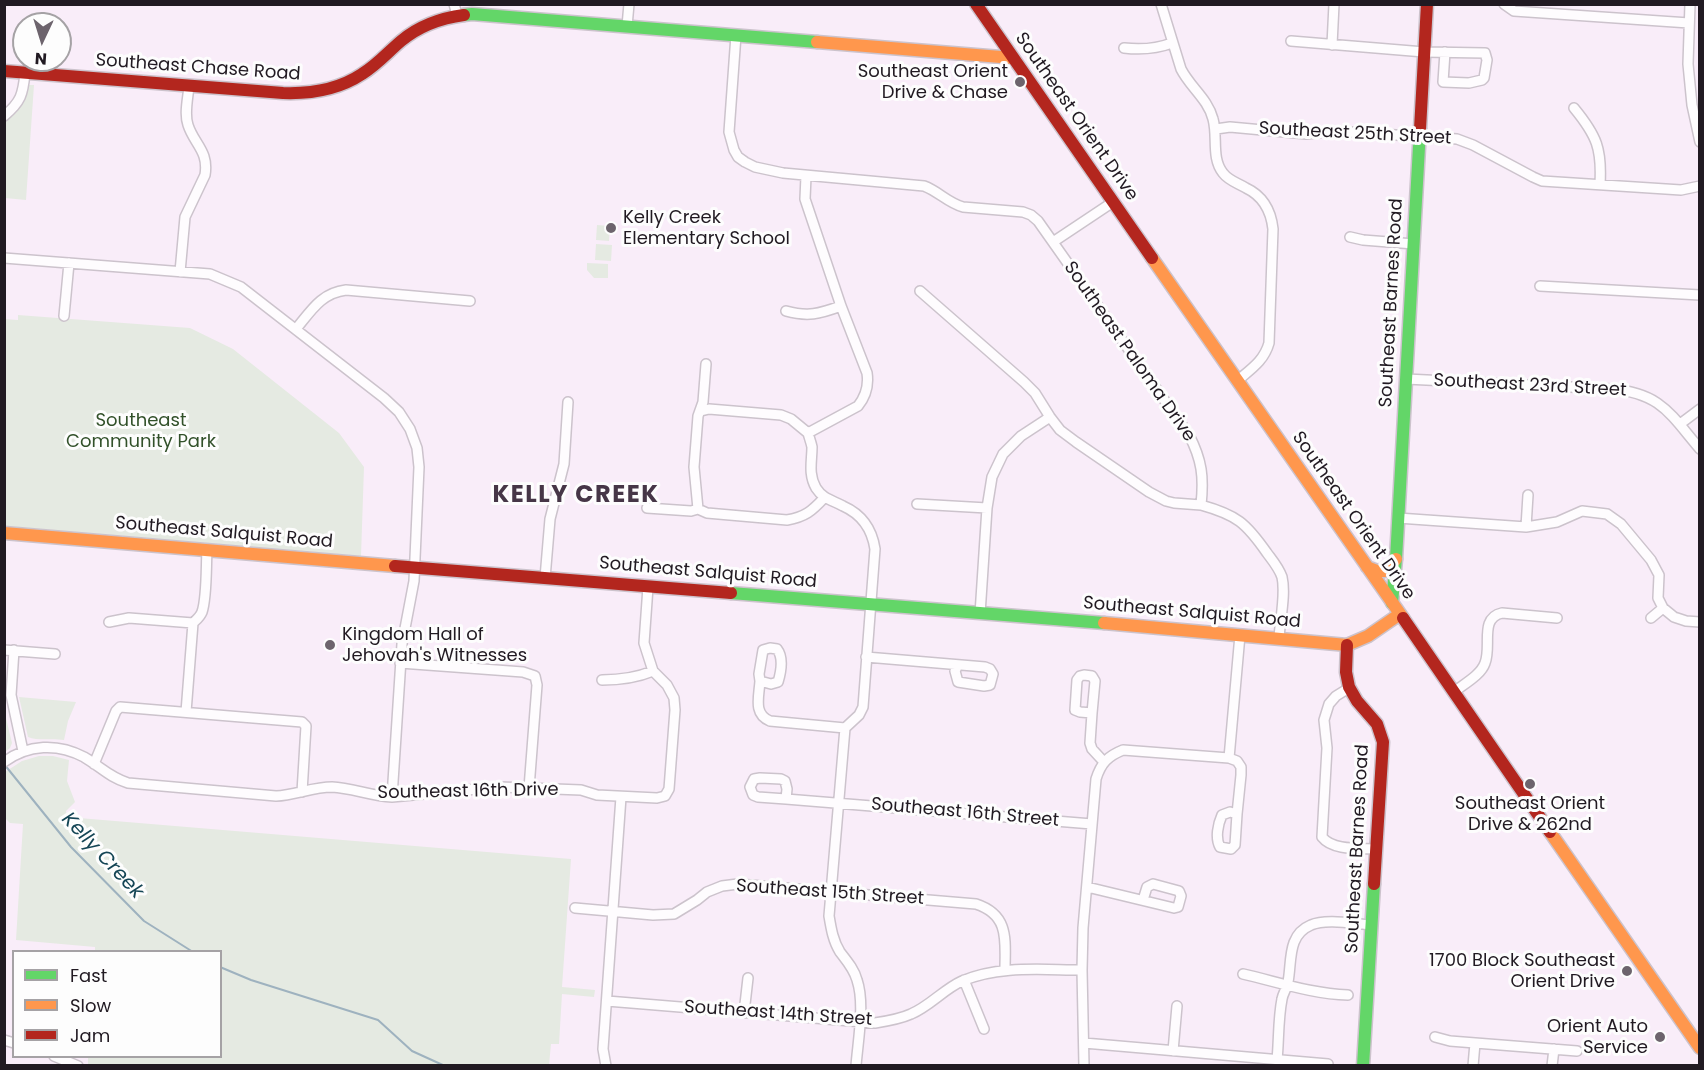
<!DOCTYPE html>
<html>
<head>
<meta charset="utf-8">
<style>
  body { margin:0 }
  #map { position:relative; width:1704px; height:1070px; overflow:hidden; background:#f9edf9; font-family:Poppins,sans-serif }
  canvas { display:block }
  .frame { position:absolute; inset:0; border:6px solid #211a22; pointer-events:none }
  .legend { position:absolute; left:12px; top:950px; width:210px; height:108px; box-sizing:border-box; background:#fdfdfd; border:2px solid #a5a2a5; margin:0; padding:8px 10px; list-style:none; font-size:18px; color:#211a22 }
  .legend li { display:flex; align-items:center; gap:12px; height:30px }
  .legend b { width:30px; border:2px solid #a5a2a5 }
  .north { position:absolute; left:12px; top:12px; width:60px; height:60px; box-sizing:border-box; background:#fdfdfd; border:2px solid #a5a2a5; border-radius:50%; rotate:184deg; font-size:16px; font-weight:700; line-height:24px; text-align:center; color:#211a22 }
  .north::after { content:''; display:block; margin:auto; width:21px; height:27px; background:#6d646d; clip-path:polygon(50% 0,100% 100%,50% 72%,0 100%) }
</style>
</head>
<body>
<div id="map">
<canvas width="1704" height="1070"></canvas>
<div class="frame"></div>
<ul class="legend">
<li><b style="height:8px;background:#63d668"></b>Fast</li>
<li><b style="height:8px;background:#ff974d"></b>Slow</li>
<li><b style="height:8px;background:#b3261e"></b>Jam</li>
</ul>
<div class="north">N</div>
</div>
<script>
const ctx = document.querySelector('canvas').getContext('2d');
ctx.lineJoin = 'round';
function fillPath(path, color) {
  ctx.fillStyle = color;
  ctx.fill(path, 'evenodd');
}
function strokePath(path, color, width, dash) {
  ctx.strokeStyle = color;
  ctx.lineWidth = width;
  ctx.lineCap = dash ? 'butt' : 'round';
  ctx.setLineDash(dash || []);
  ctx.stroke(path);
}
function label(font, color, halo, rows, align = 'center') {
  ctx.font = font + ' Poppins,sans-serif';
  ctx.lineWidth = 6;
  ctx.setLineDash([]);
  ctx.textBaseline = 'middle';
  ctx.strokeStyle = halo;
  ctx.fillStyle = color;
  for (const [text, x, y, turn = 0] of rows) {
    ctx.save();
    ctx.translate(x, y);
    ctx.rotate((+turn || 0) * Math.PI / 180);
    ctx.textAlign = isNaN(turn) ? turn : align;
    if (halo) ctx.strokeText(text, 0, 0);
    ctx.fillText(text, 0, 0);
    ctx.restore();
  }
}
fillPath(new Path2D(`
  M28,85H34L26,200L5,198L4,121C18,110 24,102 28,85Z
  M597,225L610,226L609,241L596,240Z
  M596,244L612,245L611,261L595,260Z
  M587,263L608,264V278H594L587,270Z
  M18,315L190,328L233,349L339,433L364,467L361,556L5,526L4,319L18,320Z
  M19,697L76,702L68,721L64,740C53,738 37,741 28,737Z
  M4,710L12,743L10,748L5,752Z
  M39,756H53L69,760L67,781L75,802L66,811L67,817L571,859L562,987L595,990L594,997L562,994L559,1044H551L549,1065H88V1057L220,1056V952L95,951V947L16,940L23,824L10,823L5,818V772L22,761Z`), '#e5eae2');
strokePath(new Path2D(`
  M4,764L71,847L144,921L193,952
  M220,967L251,980L378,1020L412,1051L445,1066`), '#9eb2bf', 2);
const street = new Path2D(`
  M454,4L457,15
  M1161,4L1181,69C1190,87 1208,99 1213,119C1218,137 1211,158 1223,173C1229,181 1238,183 1246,188C1263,196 1271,211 1273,229L1269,343C1264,361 1251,369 1237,381
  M1504,4L1514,11L1689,23
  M1690,4L1688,64L1692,105L1700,142
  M627,26L629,4
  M736,35L729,132L734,150L738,157L745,162L755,167L783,173L924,186C938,191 948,203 963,207L1023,212L1031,215L1038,221L1189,435C1202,460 1204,477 1201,505C1237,515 1246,523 1267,553C1273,561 1279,568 1282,577C1286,594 1280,620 1279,638
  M1291,41L1424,52L1485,53L1487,60L1484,78L1482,80L1469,83L1443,82L1445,52
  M1332,45L1334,4
  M1124,48C1141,50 1156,49 1172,43
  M1574,108C1597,136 1602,149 1600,184
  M4,116C21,102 23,94 25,73
  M1216,129L1230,127L1306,134L1335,131L1457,139L1473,145L1533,177L1542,181L1681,190L1700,186
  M806,176L805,199L841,306L867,373C869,386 866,396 858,406L808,433
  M1350,237L1363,240L1414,244
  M1053,242L1113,202
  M4,258L210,274L241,287L384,398L399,412L410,429L417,448L419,467L414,581L402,644L392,797
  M180,272L185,217L205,175C209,151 194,144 188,125C184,114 188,98 189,86
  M1540,286L1700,295
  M920,291L1024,382L1035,393L1050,417L1060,430L1076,442L1149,492L1166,501L1174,503L1201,505
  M786,311C808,317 819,314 841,306
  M64,316L69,263
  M296,329C311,311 321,293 346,290L470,301
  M1406,379L1611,389C1661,393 1670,414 1700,449
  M701,411L709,409L781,415L791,419L808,433
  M1680,424L1700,409
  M808,433C809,437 811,442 812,447C812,461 808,474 816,488C823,499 832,500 843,506C861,514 872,529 875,549L863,707L859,715L845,728L829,916C831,928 833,941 840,952C847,961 854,969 857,980C865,1004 858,1040 856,1066
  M917,504L987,508
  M647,508L691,511L698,509L707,513L787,520C805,517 812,511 824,498
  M698,509L694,467L698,416L703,402L706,364
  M1398,518L1526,527L1557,522L1582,511L1607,514L1621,524L1651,560L1659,575L1658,598L1663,608L1674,617L1686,621L1700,622
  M1526,527L1528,495
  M545,578L550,519L564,464L568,402
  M980,614L987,508L992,477L1003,454L1021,436L1050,417
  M1651,618L1663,608
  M109,622L129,618L193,623
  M770,648L777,649C784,658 781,672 778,682L771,684L760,681L759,674L763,650Z
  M4,650L55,654
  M14,650L11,695L23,751
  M866,657L985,667L990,669L993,674L990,685L984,686L958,682L955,671L958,665
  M400,663L523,672L535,676L537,685L529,788
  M1084,675L1092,676L1095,681L1092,713L1080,712L1075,710L1077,680L1080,676Z
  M602,680C620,680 636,678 653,671
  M760,681C759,697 753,714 770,721L845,728
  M1349,688L1336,696L1329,704L1324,720L1327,748L1322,837C1333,851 1360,848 1377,849
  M1454,692C1464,684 1481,675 1485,663C1492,646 1479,618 1502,613L1557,618
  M186,712L193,623C196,620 200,617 202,612C207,597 206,567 207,550
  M1092,713L1090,743L1092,749L1104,762
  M1229,758L1240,635
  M4,762C28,744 58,743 84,757C101,767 109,777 128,783L276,796C295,795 313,787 332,787C352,788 371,796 392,797L499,787L529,788L581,790L597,795L657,798L665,796L669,789L675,710L674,698L667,685L653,671L644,643L648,587
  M94,764L116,711L120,707L302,722L306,726L302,792
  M760,778L781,779L785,781L787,789L786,799L758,797L753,795L750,787L754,779Z
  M786,799L1092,824
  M1230,812L1237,814L1235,845L1231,849L1220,847C1215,838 1218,824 1222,815Z
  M1087,887L1174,908L1178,907L1181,896L1179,891L1153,884L1147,887L1143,900
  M575,908L653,915L674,914L697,900L707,892L722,886L738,884L976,904C1010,915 1005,941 1005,970
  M1243,974C1278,982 1312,994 1348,995
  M964,980L984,1029
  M607,1001L875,1023C888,1021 900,1019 911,1014C930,1006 944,989 962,981C999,965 1043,970 1082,970
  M744,1013L748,978
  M1435,1037L1450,1041L1577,1051
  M4,1040L14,1043
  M1084,1043L1328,1064
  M1173,1051L1177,1006
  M54,1056L78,1066
  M1277,1060C1279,1040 1278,1019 1282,999C1283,993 1287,988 1288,982C1292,961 1287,935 1311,925C1326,918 1355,924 1372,925
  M606,1066L603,1049L621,797
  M1084,1066L1082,970L1083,928L1096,779C1101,763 1108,756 1123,750L1229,758L1237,761L1241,767V775L1237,814
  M1473,1066L1475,1043
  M1552,1066L1554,1049`);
const fast = new Path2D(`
  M464,15L472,14L817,42
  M731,593L1104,623
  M1392,603L1396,559L1420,129
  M1363,1066L1374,884`);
const slow = new Path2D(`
  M817,42L1013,58
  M1152,258L1403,618
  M4,533L395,566
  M1367,567L1377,571H1385L1396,559
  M1104,623L1347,645L1368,636L1400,614
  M1550,832L1700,1048`);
const jam = new Path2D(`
  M976,4L1152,258
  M4,71L283,93C311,94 338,90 362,74C377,65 388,52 401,41C419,26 441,18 464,15
  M1420,129L1427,4
  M395,566L731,593
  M1403,618L1550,832
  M1347,645L1346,672L1349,687L1357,701L1377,724L1383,742L1374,884`);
strokePath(street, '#ccc3cc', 12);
strokePath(fast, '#ccc3cc', 15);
strokePath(slow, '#ccc3cc', 15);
strokePath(jam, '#ccc3cc', 15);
strokePath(street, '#fefcfe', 9);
strokePath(fast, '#63d668', 12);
strokePath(slow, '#ff974d', 12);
strokePath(jam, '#b3261e', 12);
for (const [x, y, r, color] of [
  [1020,82,6,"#6d646d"],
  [611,228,6,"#6d646d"],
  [330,645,6,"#6d646d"],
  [1530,784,6,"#6d646d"],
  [1627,971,6,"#6d646d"],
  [1660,1037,6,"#6d646d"]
]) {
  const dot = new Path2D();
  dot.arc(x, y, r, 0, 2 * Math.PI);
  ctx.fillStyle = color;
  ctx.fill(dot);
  strokePath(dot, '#fdfdfd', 2);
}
label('18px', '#211a22', '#fdfdfd', [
  ["Southeast Chase Road",198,68,4],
  ["Southeast Orient Drive",1076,117,55],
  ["Southeast 25th Street",1355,134,3],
  ["Southeast Barnes Road",1392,303,-87],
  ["Southeast Paloma Drive",1129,352,55],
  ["Southeast 23rd Street",1530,386,3],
  ["Southeast Orient Drive",1353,516,55],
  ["Southeast Salquist Road",224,533,5],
  ["Southeast Salquist Road",708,573,5],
  ["Southeast Salquist Road",1192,613,5],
  ["Southeast 16th Drive",468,792,-1],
  ["Southeast 16th Street",965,813,5],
  ["Southeast Barnes Road",1358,849,-87],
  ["Southeast 15th Street",830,893,4],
  ["Southeast 14th Street",778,1014,4]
]);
label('18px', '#211a22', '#fdfdfd', [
  ["Southeast Orient",1008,72],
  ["Drive & Chase",1008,93],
  ["Kelly Creek",623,218,"left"],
  ["Elementary School",623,239,"left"],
  ["Kingdom Hall of",342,635,"left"],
  ["Jehovah's Witnesses",342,656,"left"],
  ["Southeast Orient",1530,804,"center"],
  ["Drive & 262nd",1530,825,"center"],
  ["1700 Block Southeast",1615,961],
  ["Orient Drive",1615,982],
  ["Orient Auto",1648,1027],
  ["Service",1648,1048]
], 'right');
label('18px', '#32512a', '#fdfdfd', [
  ["Southeast",141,421],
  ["Community Park",141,442]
]);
label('italic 20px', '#144555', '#fdfdfd', [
  ["Kelly Creek",102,856,47]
]);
ctx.letterSpacing = '1.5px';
label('bold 24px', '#463647', '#fdfdfd', [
  ["KELLY CREEK",576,496]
]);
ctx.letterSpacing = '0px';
</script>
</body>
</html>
